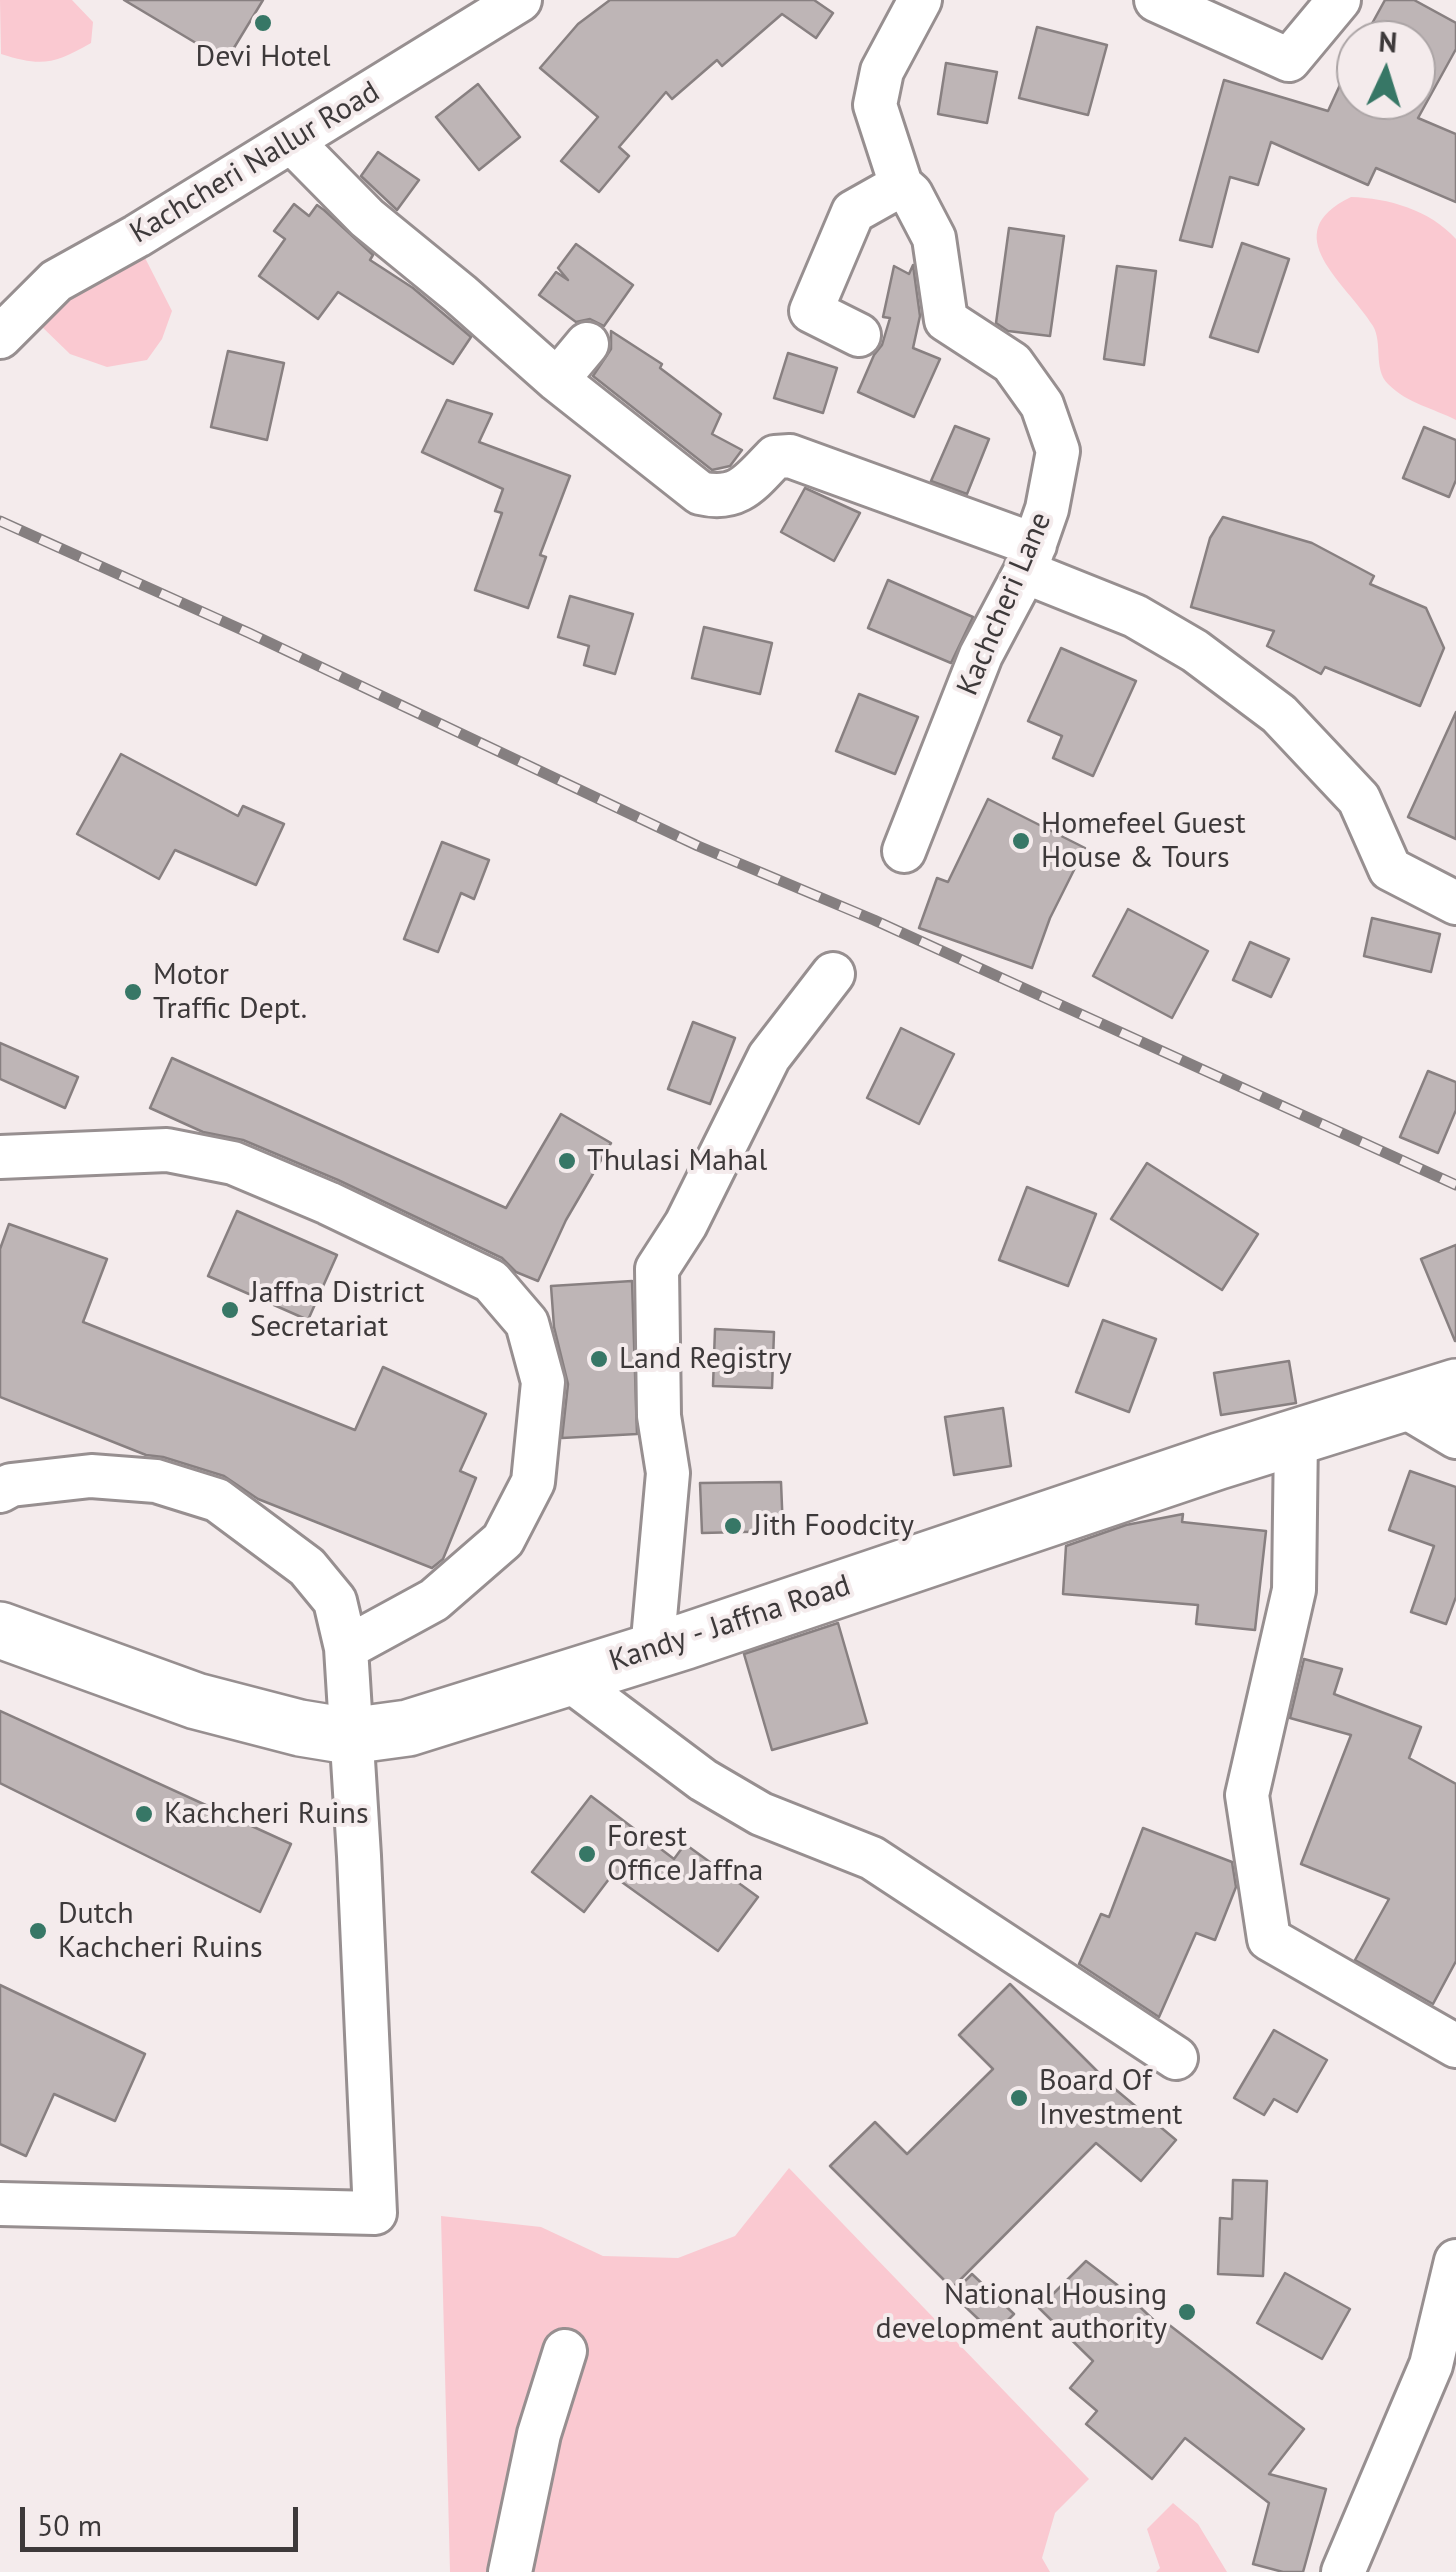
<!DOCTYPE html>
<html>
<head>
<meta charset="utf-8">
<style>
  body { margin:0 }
  #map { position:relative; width:1456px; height:2572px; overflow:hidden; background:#f4ebec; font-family:"PT Sans",sans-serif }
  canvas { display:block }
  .north { position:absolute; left:1336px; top:20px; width:100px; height:100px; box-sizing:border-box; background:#f4ebec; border:2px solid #aba4a5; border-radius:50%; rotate:4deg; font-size:28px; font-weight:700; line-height:40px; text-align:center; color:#3d393a }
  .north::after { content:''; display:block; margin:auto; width:35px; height:45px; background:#377766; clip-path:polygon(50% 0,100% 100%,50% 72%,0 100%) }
  .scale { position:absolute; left:20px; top:2507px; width:278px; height:45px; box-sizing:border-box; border:5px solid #3d393a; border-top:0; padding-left:12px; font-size:30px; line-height:35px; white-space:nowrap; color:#3d393a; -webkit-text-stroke:8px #f4ebec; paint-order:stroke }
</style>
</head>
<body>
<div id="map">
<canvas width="1456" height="2572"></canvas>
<div class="north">N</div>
<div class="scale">50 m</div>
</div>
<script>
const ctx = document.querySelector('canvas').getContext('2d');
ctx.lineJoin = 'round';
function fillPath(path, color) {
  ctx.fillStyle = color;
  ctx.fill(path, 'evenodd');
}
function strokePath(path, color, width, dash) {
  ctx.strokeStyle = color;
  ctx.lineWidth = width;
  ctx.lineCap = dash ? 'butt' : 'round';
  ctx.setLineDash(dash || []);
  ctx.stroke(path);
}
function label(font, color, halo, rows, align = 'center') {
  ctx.font = font + ' "PT Sans",sans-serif';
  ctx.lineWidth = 8;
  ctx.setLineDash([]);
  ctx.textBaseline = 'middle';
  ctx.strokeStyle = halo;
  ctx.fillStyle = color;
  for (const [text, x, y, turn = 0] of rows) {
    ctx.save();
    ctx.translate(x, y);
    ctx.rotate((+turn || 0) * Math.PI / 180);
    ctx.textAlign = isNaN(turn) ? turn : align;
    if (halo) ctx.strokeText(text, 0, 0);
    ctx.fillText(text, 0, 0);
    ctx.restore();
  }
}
fillPath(new Path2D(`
  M0,0H72L93,22L91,43C54,64 42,67 1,54Z
  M1351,197C1388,198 1430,210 1456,239V420C1433,408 1408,404 1388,384C1373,369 1383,343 1373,326C1347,283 1274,234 1351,197Z
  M140,248L172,311L162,339L147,360L107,367L70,354L38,323L56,281Z
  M789,2168L1089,2479L1055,2513L1042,2558L1050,2572H450L441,2216L541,2227L603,2256L678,2258L735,2236Z
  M1173,2503L1198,2524L1227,2572H1156L1160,2568L1147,2529Z`), '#fac9d1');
const building = new Path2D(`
  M124,0H263L226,61Z
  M610,0H814L833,13L816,38L782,14L722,66L717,60L672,99L666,92L619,147L629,156L599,192L561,161L598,117L540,68L578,24Z
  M1385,0H1414L1456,23V49L1418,118L1456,134V202L1376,168L1368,185L1271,142L1258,185L1230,177L1212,247L1180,240L1224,80L1328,111L1356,50V100H1416V40H1363Z
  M1037,27L1107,45L1088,115L1019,98Z
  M946,63L997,72L987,123L938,114Z
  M478,84L520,137L479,170L436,117Z
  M378,152L419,180L397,210L361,176Z
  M294,204L309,216L317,205L324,210L373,255L370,260L413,288L471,337L453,364L338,292L318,319L259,276L285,239L274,231Z
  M1009,228L1064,236L1050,336L1008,331L996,323Z
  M1242,243L1289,259L1258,352L1210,337Z
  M576,244L633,285L604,326L590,319L576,322L539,295L556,272L568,280L558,268Z
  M913,265L920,316L913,348L940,359L914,417L858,392L874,355L882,345L890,318L883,317L894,266L909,274Z
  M1117,266L1156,271L1144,365L1104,359Z
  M611,331L662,364L660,368L721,414L712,434L742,450L730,466L712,470L593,376L611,349Z
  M228,351L284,363L267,440L211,427Z
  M788,353L837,368L823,413L774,398Z
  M447,400L492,414L479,442L570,476L540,555L546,557L528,608L475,590L502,513L495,511L503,489L422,452Z
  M955,426L989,439L967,494L931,481Z
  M1424,427L1456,440V480L1449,497L1403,478Z
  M805,488L860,513L834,561L781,532Z
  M1223,517L1312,543L1374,576L1370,584L1426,608L1444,648L1420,706L1325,667L1321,674L1267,646L1274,631L1191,607L1210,538Z
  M888,580L973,617L951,663L868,628Z
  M570,596L633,614L615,674L584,665L589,646L558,637Z
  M704,627L772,643L760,694L692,678Z
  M1061,648L1136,681L1093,776L1053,758L1062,736L1028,721Z
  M859,694L918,717L895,774L836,751Z
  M1456,712V839L1408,817Z
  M121,754L238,816L243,806L284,824L256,885L175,850L159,879L77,834Z
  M988,799L1085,848L1050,918L1032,968L919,928L937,878L948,882Z
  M442,842L489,860L474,899L461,893L438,952L404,939Z
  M1128,909L1208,951L1172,1018L1093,976Z
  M1372,918L1440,934L1431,972L1364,956Z
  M1250,942L1289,959L1271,997L1233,980Z
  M693,1022L735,1038L710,1104L668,1089Z
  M901,1028L954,1054L919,1124L867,1098Z
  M0,1043L78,1077L65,1108L0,1079Z
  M172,1058L506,1208L561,1114L611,1143L566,1220L538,1281L516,1272L502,1258L338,1180L243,1140L203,1132L150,1108Z
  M1428,1071L1456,1082V1110L1438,1153L1400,1137Z
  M1147,1163L1258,1234L1222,1290L1111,1219Z
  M1027,1187L1096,1214L1068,1286L999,1260Z
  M237,1211L337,1255L308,1320L208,1276Z
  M9,1224L107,1259L83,1322L355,1430L383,1367L486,1414L460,1471L476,1478L443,1559L432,1568L258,1499L224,1476L163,1457L146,1455L0,1397V1249Z
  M1456,1245V1341H1455L1421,1259Z
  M632,1281L637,1434L562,1438L568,1384L554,1327L551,1286Z
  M1103,1320L1156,1339L1129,1412L1076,1392Z
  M715,1329L774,1332L772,1388L713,1386Z
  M1289,1361L1296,1403L1221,1415L1214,1373Z
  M1003,1408L1011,1466L954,1475L945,1417Z
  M1410,1471L1456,1487V1597L1446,1624L1411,1612L1434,1546L1389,1530Z
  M781,1482L783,1531L702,1533L700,1483Z
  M1183,1514L1182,1522L1266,1531L1255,1630L1196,1624L1198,1605L1063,1594L1066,1546L1126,1525Z
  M838,1623L867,1723L772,1750L744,1654Z
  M1304,1659L1342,1669L1334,1694L1421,1727L1409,1758L1456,1784V1961L1433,2004L1355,1960L1389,1899L1301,1864L1351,1735L1290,1718Z
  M0,1711L291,1844L260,1912L0,1783Z
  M591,1796L674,1859L685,1844L758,1897L718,1951L612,1875L584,1912L532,1872Z
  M1143,1828L1232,1862L1236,1887L1215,1940L1196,1933L1159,2017L1079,1964L1101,1914L1109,1917Z
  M1010,1984L1115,2089L1176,2140L1141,2181L1096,2143L952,2288L830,2166L875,2122L907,2154L993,2069L959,2035Z
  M0,1985L145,2054L115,2121L54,2094L26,2156L0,2144Z
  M1274,2030L1327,2060L1297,2112L1274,2099L1264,2115L1234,2098Z
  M1233,2180L1267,2181L1263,2276L1218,2274L1220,2218L1232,2219Z
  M1086,2261L1116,2284L1164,2330L1168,2324L1304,2429L1269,2474L1326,2489L1303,2572H1283L1253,2564L1269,2503L1185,2438L1152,2479L1086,2424L1097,2411L1070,2388L1093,2361L1039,2308Z
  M1285,2273L1350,2309L1322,2359L1257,2323Z
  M972,2274L1014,2314L994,2334L952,2294Z`);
fillPath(building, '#beb5b6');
strokePath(building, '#888081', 2.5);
const minor = new Path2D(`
  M1156,0L1289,60L1339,0
  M291,141L367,218L460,294L557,380L700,493C738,502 751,482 775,457L790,456L1035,545
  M859,335L811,311L853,212L901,185
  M0,337L56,281L137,236L520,0
  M557,380L587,344
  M1025,572L1135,616L1195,651L1279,714L1359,799L1390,869L1456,903
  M904,851L981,655L1025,572L1047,509L1058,451L1042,405L1012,363L946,320L934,238L911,194L901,185L875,105L882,71L920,0
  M0,1157L167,1150L233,1163L328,1203L491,1281L527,1323L543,1382L533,1482L503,1540L434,1600L346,1648
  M1404,1406L1456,1437
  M1296,1436L1294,1590L1247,1795L1269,1939L1456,2046
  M0,1491L11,1485L91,1476L156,1481L217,1500L307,1567L335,1601L346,1648L359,1856L375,2213L0,2204
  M652,1651L668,1473L659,1416L657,1269L686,1224L769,1057L833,974
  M567,1678L703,1780L761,1814L872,1858L1176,2058
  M510,2572L539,2434L565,2351
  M1343,2572L1431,2365L1456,2261`);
const highway = new Path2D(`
  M0,1630L196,1701L300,1728L349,1736L408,1728L686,1641L1219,1461L1456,1387`);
strokePath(minor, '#978f90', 48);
strokePath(highway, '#978f90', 60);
strokePath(minor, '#fff', 42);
strokePath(highway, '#fff', 55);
const rail = new Path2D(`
  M0,521L249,633L698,846L874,920L1456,1185`);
strokePath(rail, '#857f80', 11);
strokePath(rail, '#f4ebec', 8, [22]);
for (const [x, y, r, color] of [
  [263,23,10,"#377766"],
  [1021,841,10,"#377766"],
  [133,992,10,"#377766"],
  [567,1161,10,"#377766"],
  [230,1310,10,"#377766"],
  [599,1359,10,"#377766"],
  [733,1526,10,"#377766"],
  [144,1814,10,"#377766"],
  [587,1854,10,"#377766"],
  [38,1931,10,"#377766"],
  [1019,2098,10,"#377766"],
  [1187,2312,10,"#377766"]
]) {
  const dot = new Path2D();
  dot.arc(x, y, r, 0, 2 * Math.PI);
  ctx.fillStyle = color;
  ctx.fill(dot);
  strokePath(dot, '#f4ebec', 4);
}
label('30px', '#3d393a', '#f4ebec', [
  ["Devi Hotel",263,57,"center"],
  ["Homefeel Guest",1041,824],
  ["House & Tours",1041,858],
  ["Motor",153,975],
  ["Traffic Dept.",153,1009],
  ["Thulasi Mahal",587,1161],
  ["Jaffna District",250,1293],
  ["Secretariat",250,1327],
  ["Land Registry",619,1359],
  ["Jith Foodcity",753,1526],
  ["Kachcheri Ruins",164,1814],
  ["Forest",607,1837],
  ["Office Jaffna",607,1871],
  ["Dutch",58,1914],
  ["Kachcheri Ruins",58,1948],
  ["Board Of",1039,2081],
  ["Investment",1039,2115],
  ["National Housing",1167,2295,"right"],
  ["development authority",1167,2329,"right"]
], 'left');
label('30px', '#3d393a', '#f4ebec', [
  ["Kachcheri Nallur Road",255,163,-31],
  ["Kachcheri Lane",1005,604,-67],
  ["Kandy - Jaffna Road",730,1624,-18]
]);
</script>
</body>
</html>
